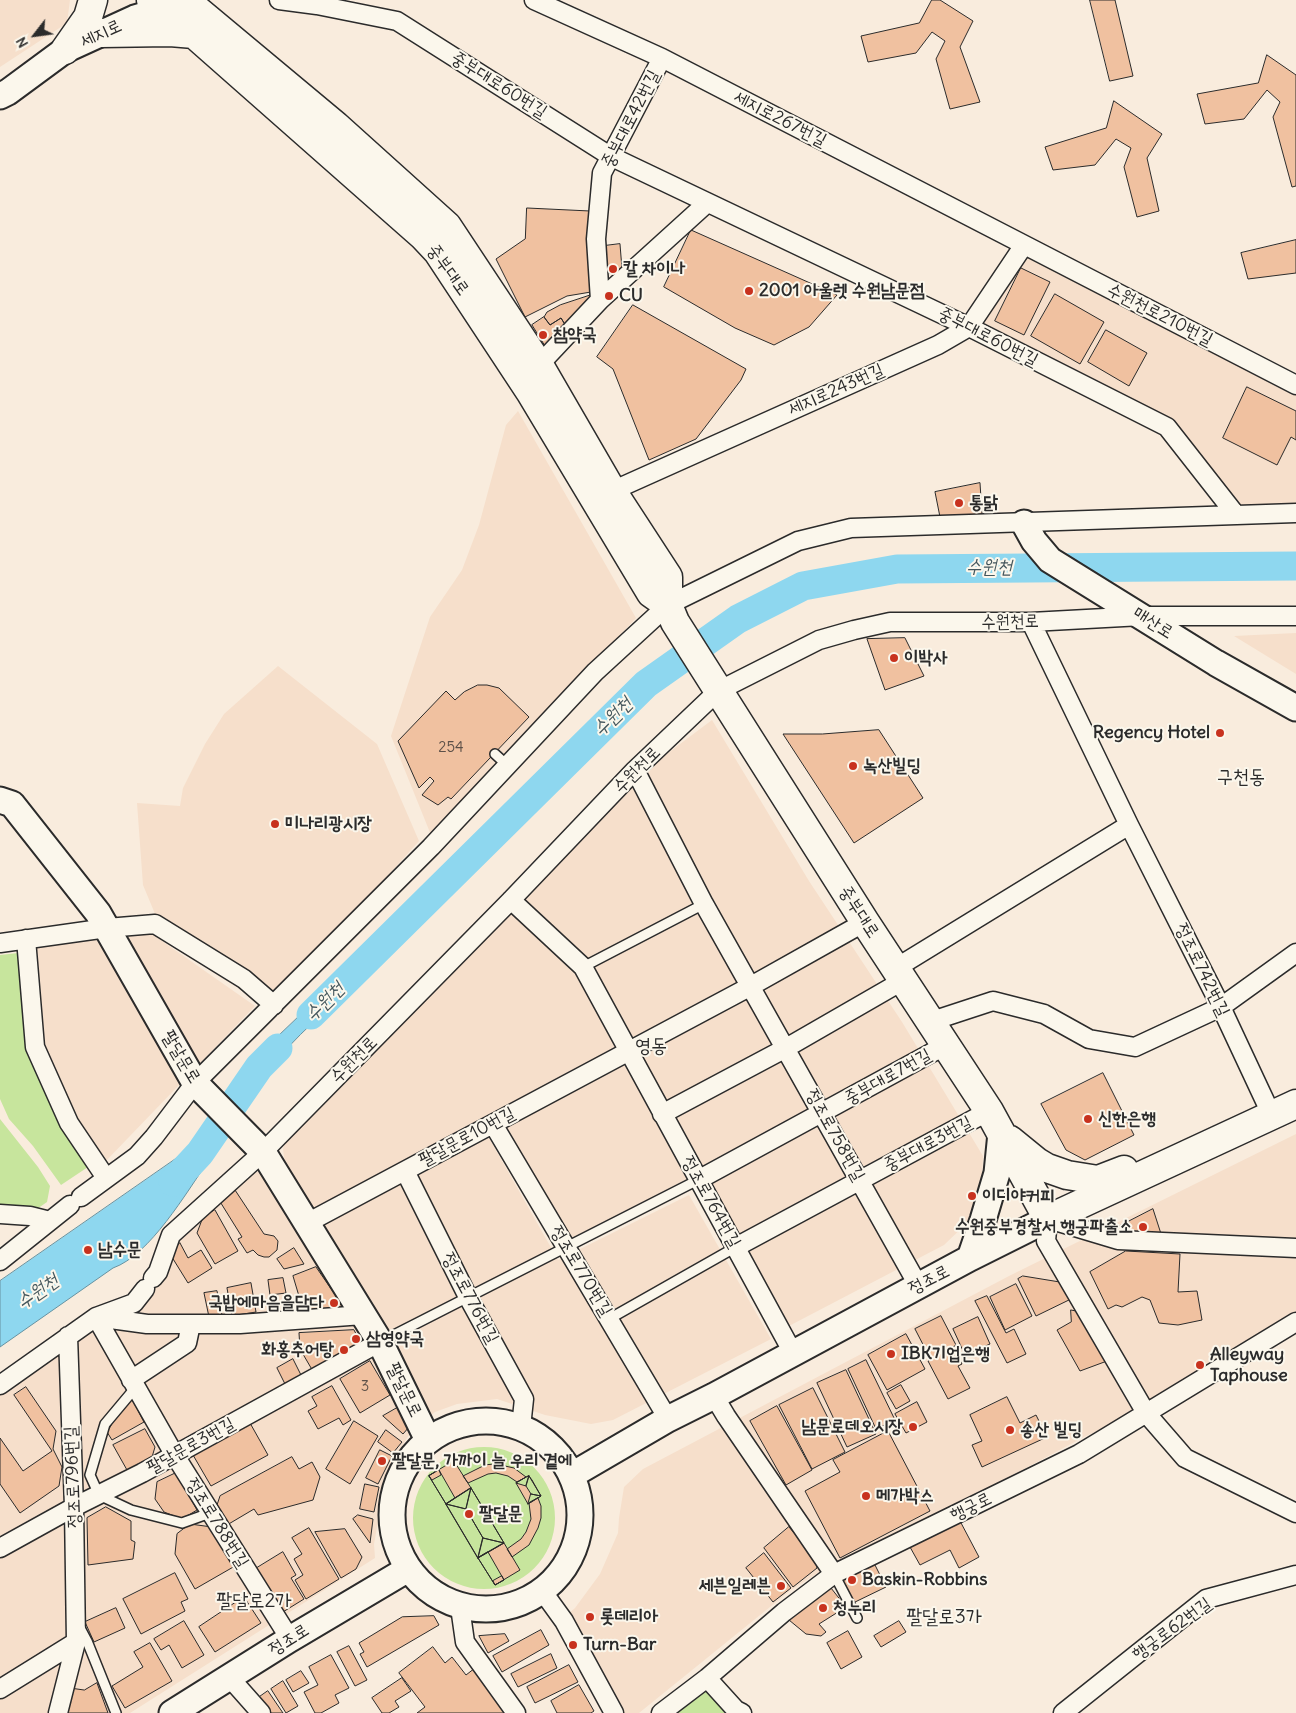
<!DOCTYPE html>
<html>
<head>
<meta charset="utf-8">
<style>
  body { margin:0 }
  #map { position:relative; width:1296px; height:1713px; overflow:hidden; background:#f9ecdd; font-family:Delius,sans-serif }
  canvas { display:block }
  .north { position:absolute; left:10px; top:10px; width:50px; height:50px; -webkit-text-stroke:4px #fbf7ec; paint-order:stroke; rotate:240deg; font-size:14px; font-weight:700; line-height:20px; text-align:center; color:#2b2b2b }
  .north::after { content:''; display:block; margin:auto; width:18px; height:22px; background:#2b2b2b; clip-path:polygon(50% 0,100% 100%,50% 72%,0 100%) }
</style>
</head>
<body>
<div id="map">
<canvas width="1296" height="1713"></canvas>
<div class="north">N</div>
</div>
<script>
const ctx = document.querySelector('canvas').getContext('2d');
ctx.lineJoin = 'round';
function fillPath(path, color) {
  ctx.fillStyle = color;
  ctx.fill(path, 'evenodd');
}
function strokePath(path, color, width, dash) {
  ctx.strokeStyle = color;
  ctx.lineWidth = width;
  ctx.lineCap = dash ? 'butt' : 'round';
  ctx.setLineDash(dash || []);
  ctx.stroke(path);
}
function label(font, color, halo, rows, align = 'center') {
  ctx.font = font + ' Delius,"Poor Story",sans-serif';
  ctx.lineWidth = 4;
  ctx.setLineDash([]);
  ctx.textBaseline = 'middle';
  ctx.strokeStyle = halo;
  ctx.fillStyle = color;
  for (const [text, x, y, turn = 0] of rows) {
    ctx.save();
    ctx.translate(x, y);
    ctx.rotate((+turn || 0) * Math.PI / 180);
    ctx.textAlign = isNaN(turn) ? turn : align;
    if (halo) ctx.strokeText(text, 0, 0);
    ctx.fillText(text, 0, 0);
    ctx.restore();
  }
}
fillPath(new Path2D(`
  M0,0H70L67,23L0,67Z
  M1027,251L1296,390V508L1238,510L1172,424L978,326Z
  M518,411L636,618L431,835L391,736L430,617L462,570L479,525L506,425Z
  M1296,633V674L1234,636Z
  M278,666L377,744L419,841L275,1001L158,921L143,885L137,803L180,806L183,788L205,744L224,714Z
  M712,720L809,881L902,1022L983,1156L982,1176L968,1222L944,1245L787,1327L585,964L521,905L592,825L648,768Z
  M515,908L580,969L623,1050L313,1216L285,1164L283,1149L286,1139Z
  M121,933L152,934L255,1006L104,1163L75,1119L40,1046L33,943Z
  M625,1061L689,1178L569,1240L500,1125Z
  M1296,1134V1316L1131,1415L1084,1437L996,1484L860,1550L818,1573L791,1590L639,1713H623L568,1614L575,1608L600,1574L618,1533L619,1518L624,1487L643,1469L1009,1276Z
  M488,1136L558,1260L689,1195L771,1339L613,1420L591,1424L545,1415L497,1399L457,1404L435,1412L409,1435L388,1468L374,1544L375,1558L130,1713H0V1389L61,1346L137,1305L169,1252L202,1214L233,1187L263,1168L305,1228Z`), '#f6dfcb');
fillPath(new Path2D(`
  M18,953L29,1022L91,1165L61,1185L33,1146L9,1119L0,1099V955Z
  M0,1119L38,1167L50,1186L47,1202L34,1211L0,1208Z
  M413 1518a71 71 0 1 1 142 0a71 71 0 1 1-142 0Z
  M705,1684L728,1711L726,1713H671Z`), '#c7e59d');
const water = new Path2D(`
  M334,983L347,993C315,1019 284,1048 260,1082L243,1069H250L276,1038Z
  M193,1147L209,1160C186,1193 150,1255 113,1268L0,1347V1281Z`);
fillPath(water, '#8ed7ef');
strokePath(water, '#6692a1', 1);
strokePath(new Path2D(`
  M311,1015L646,684L738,619L803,586L897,569L1296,566
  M173,1182L200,1153L259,1067L278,1048`), '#8ed7ef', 29);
const building = new Path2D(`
  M932,0H940L973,21L960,47L980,102L950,109L936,59L945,41L932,32L916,53L868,62L861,36L919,23Z
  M1090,0H1115L1133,76L1110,81Z
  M1267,55L1296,75V186L1292,187L1273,117L1280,102L1267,90L1244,119L1205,124L1197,94L1258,83Z
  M1114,101L1162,134L1147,158L1159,211L1137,217L1124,167L1131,148L1116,139L1095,165L1053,170L1045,147L1106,128Z
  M527,208L590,211L591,292L567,296L525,317L496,259L525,239Z
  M691,230L837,295L809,327L774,345L735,328L664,287Z
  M1296,240V273L1248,279L1241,253Z
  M620,244L622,269L614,274L606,272L604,246Z
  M1021,268L1050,282L1024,335L995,321Z
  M1055,294L1104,322L1080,364L1031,336Z
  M591,295L584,310L569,331L561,318L550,325L544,317L547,312L560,305Z
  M633,305L746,369L741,380L696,439L649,460L613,369L597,357Z
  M544,317L550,325L561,318L569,331L545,346L532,325Z
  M1106,330L1147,353L1129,386L1088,362Z
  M1247,387L1296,411V440L1291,437L1277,465L1223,438Z
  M980,483L982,514L941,522L935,492Z
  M905,638L924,676L885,690L867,639Z
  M478,685H487L499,688L529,717L451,799L448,797L438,805L422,795L434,781L430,777L419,788L398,741L446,691L455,700L464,692Z
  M879,730L923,798L854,843L783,734H822Z
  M1103,1073L1134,1135L1085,1160L1066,1150L1041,1104Z
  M235,1190L264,1234L274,1236L278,1241L277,1250L269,1257H264L258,1255L253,1250L247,1253L238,1239L242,1237L219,1200Z
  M1153,1209L1163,1240L1127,1239L1120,1226Z
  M215,1210L238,1251L215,1264L197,1233L203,1217Z
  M180,1243L188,1258L201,1250L212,1268L188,1283L170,1254Z
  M294,1248L304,1264L284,1269L277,1259Z
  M1126,1251L1180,1254L1178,1292L1197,1291L1202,1320L1178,1325L1159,1323L1150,1300L1142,1297L1122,1307L1116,1305L1108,1309L1090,1272Z
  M316,1267L343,1306L339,1311L304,1313L293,1276Z
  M1023,1276L1066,1283L1073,1298L1036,1316L1018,1279Z
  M283,1278L286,1293L270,1295L268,1280Z
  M251,1283L256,1312L232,1316L227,1288Z
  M1016,1284L1032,1316L1005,1330L990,1297Z
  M217,1291L222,1315L209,1317L204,1293Z
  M987,1296L1006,1333L1014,1329L1026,1354L1007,1363L975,1301Z
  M1071,1310L1081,1312L1107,1361L1080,1371L1057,1330L1071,1322Z
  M941,1316L956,1345L953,1347L962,1364L958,1366L970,1388L948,1399L928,1361L931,1360L915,1329Z
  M978,1317L990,1344L965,1355L953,1329Z
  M354,1330L362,1345L314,1373L300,1349L299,1333Z
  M906,1334L925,1369L887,1390L868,1355Z
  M293,1359L302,1377L286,1386L277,1368Z
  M866,1360L895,1420L876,1429L848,1369Z
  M370,1361L390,1395L360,1413L340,1379Z
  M846,1370L876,1434L847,1447L817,1383Z
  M901,1385L910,1401L896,1409L887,1393Z
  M332,1386L351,1420L343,1425L339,1418L318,1429L308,1411L317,1406L312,1397Z
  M26,1387L56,1431L53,1449L62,1467L59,1486L20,1513L0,1484V1438L23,1471L52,1451L14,1395Z
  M813,1388L845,1452L812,1469L779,1405Z
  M1007,1397L1020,1423L1036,1415L1047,1437L982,1467L972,1445L982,1441L970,1415Z
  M132,1399L144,1422L112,1440L107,1432L118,1414Z
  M917,1402L927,1422L906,1433L895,1414Z
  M777,1406L812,1470L786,1485L750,1421Z
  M397,1408L409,1427L403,1434L383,1416Z
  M354,1421L378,1436L350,1484L326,1469Z
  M250,1423L268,1455L211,1486L193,1455Z
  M145,1429L155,1447L152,1457L127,1470L113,1445Z
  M386,1430L402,1442L393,1453L378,1442Z
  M888,1431L930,1511L840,1558L805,1491L840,1472L833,1460Z
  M380,1450L392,1456L378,1484L366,1478Z
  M292,1457L299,1469L312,1462L320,1477L313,1500L258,1515L254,1509L227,1525L216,1508L220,1496Z
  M454,1461L471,1488L446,1504L429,1476Z
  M496,1464L514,1468L526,1477L517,1482L508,1476L496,1473L488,1474L468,1483L463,1476L485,1465Z
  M439,1470L441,1475L432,1480L429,1476Z
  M439,1470L455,1498L446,1504L429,1476Z
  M176,1473L197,1510L182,1519L164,1512L155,1499L157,1482Z
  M529,1476L541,1496L528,1504L516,1483Z
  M529,1476L532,1480L541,1496L531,1494L526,1486Z
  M529,1476L526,1486L516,1483L526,1477Z
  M365,1484L379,1487L374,1512L360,1509Z
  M471,1488L504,1543L478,1558L446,1504Z
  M471,1488L466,1509L446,1504L455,1498Z
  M471,1488L491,1521L504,1543L483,1538L466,1509Z
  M531,1494L541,1496L528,1504Z
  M538,1498L541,1506V1518L538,1528L529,1545L512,1557L507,1549L521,1539L526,1532L531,1519L529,1503Z
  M446,1504L466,1509L483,1538L478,1558Z
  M106,1507L131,1521V1540L135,1542L133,1559L88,1565L87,1518Z
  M358,1515L373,1519L370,1543L353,1519Z
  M960,1521L979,1557L959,1568L950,1550L920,1565L910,1547Z
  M190,1524L212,1527L235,1566L195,1589L175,1554L177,1534Z
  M789,1527L814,1556L817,1568L793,1587L764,1548Z
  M309,1528L339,1579L306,1599L295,1580L303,1575L294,1559L302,1554L292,1538Z
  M345,1529L362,1557L356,1569L341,1578L315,1532Z
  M483,1538L504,1543L478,1558Z
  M504,1543L520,1570L495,1585L478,1558Z
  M283,1552L296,1575L291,1578L304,1599L278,1615L252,1571Z
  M488,1552L504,1580L495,1585L478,1558Z
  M764,1553L791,1588L773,1602L746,1568Z
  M874,1563L886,1587L853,1603L841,1579Z
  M175,1573L188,1599L181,1602L185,1611L141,1634L123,1599Z
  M502,1576L504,1580L495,1585L493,1581Z
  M831,1588L846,1607L819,1624L826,1632L821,1636L806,1634L789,1620Z
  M244,1597L261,1623L215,1652L199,1627Z
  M116,1608L125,1628L94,1642L85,1622Z
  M434,1616L439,1625L367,1667L360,1654L364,1652L359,1643L402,1617Z
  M184,1621L204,1655L182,1668L169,1645L161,1650L154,1639Z
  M899,1621L906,1632L881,1647L874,1636Z
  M541,1630L549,1645L502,1672L493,1656Z
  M848,1631L862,1657L841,1669L827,1643Z
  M505,1634L509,1641L488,1653L479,1636Z
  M150,1643L172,1681L125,1708L112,1686L143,1667L134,1652Z
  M349,1646L367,1680L355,1686L337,1652Z
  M433,1647L445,1663L452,1657L466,1675L475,1668L510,1713H417L425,1707L399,1673Z
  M551,1654L557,1668L518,1687L511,1674Z
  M331,1655L349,1688L335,1695L339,1703L321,1713H315L304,1692L318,1685L309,1667Z
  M569,1665L578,1682L535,1703L527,1687Z
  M301,1671L309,1683L293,1692L286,1680Z
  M402,1678L411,1691L395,1701L399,1707L389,1713H382L372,1698Z
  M283,1681L298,1706L286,1713L271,1689Z
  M97,1683L108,1713H66L70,1688L84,1690Z
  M579,1685L594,1711L591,1713H557L551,1701Z
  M268,1691L283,1713H268L258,1698Z`);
fillPath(building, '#f0c1a0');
strokePath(building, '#2b2b2b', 1);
const lane = new Path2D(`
  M495,754L507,765
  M583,967L704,904
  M609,1319L736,1247
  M382,1341L698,1180
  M136,1387L105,1424L90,1475L99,1495L131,1510L182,1523L210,1513
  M834,1574L857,1618
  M79,1626L87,1641L116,1713`);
const street = new Path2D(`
  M279,0L317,5L397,21L610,156L969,327L1167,427L1236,515
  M534,0L662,58L1296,385
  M600,300L707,203
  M539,365L600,300L596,239L602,173L662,58
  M612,491L938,345L969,327L1024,245
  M1031,622L1129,825L1221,1007L1272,1116
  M635,770L704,904L918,1285
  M511,900L583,967L793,1353
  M26,939L35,1047L69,1123L106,1178
  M0,943L107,928L155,924L244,979L274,1005
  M896,968L1129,825
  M932,1021L993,1001L1044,1014L1089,1039L1135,1047L1221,1007L1296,953
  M662,1114L786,1048L904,980
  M493,1124L668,1419
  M405,1171L468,1297L524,1399L521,1427
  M698,1180L946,1045
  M81,1197L137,1156L154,1137L195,1083L431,847L595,672L668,605L798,541L851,528L1296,513
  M0,1214L30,1216L50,1221
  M307,1223L751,986L865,922
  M736,1247L989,1111
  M1296,1248L1118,1240L1048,1219L1046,1241L1146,1413L1185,1458L1296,1513
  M0,1261L70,1205
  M153,1278L158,1272L171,1235L263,1152L511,900L635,770L718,691L819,640L854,630L890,622H1031L1142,616H1296
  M96,1317L174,1454L290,1639
  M96,1317L147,1324H240L363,1315
  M131,1380L187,1343L191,1324
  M0,1385L96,1317L134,1303L145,1289
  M714,1396L726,1416L834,1574
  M0,1548L74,1507L142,1473L380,1342
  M543,1592L564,1621L614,1713
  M460,1607L465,1642L516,1713
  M230,1678L261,1713
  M707,1678L736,1710L742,1713
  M0,1689L76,1642
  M58,1713L76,1642L74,1507L68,1336
  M661,1713L707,1678L784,1612L834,1574L1079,1454L1296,1322
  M1063,1713L1206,1599L1296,1575`);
const secondary = new Path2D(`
  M0,96L8,92L65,50L135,18L162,10L178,3
  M1024,523L1034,541L1050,560L1216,663L1296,708
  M0,800L12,804L98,913L195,1083L263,1152L380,1342L428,1440
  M970,1258L983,1220L997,1173L1001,1133
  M392 1515a94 94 0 1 1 188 0a94 94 0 1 1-188 0Z
  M572,1475L668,1419L714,1396L970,1258L1048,1219
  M172,1713L290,1639L408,1569`);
const primary = new Path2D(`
  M151,0L194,34L423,236L438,252L531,393L651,593L668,605
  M185,0L336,126L447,226L539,365L612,491L668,577V605L675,622L865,922L989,1111L1048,1219L1296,1104
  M101,33L170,32L194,34
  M65,50L88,17L93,0
  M1010,1140L1037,1162L1047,1168L1067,1175L1098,1180L1124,1170`);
strokePath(lane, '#2b2b2b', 12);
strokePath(street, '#2b2b2b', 21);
strokePath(secondary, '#2b2b2b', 29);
strokePath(primary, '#2b2b2b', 31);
strokePath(lane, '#fbf7ec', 9);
strokePath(street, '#fbf7ec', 18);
strokePath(secondary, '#fbf7ec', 25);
strokePath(primary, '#fbf7ec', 28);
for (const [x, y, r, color] of [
  [613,269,5,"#c8321e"],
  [749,291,5,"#c8321e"],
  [609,296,5,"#c8321e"],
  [543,335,5,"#c8321e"],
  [959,503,5,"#c8321e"],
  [894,658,5,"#c8321e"],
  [1220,733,5,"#c8321e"],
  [853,766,5,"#c8321e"],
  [275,824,5,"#c8321e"],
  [1088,1119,5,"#c8321e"],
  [972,1196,5,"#c8321e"],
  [1143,1227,5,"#c8321e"],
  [88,1250,5,"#c8321e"],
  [334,1303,5,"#c8321e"],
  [356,1339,5,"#c8321e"],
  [344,1350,5,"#c8321e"],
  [891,1354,5,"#c8321e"],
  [1200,1365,5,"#c8321e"],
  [913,1427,5,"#c8321e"],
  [1010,1430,5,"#c8321e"],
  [382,1461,5,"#c8321e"],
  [866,1496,5,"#c8321e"],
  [469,1514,5,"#c8321e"],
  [852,1580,5,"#c8321e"],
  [781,1586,5,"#c8321e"],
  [823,1608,5,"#c8321e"],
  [590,1617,5,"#c8321e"],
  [573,1645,5,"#c8321e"]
]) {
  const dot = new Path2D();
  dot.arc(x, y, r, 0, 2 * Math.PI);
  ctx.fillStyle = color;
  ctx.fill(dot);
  strokePath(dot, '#fbf7ec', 2);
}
label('15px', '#5c5048', null, [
  ["254",451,748],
  ["3",365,1387]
]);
label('18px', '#2b2b2b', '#fbf7ec', [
  ["세지로",101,34,-25],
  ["중부대로60번길",499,85,32],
  ["중부대로42번길",631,119,-63],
  ["세지로267번길",780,119,27],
  ["중부대로",448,270,54],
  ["수원천로210번길",1160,315,27],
  ["중부대로60번길",988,337,27],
  ["세지로243번길",836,390,-24],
  ["수원천로",1010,622,-1],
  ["매산로",1153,623,32],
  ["수원천로",637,770,-45],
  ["중부대로",859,912,57],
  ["정조로742번길",1202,970,64],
  ["팔달문로",181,1057,59],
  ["수원천로",354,1060,-45],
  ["중부대로7번길",888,1077,-29],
  ["정조로758번길",835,1135,61],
  ["팔달문로10번길",467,1137,-28],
  ["중부대로3번길",928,1144,-28],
  ["정조로764번길",711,1202,61],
  ["정조로770번길",581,1271,59],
  ["정조로",929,1280,-27],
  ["정조로776번길",470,1298,62],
  ["팔달문로",404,1390,64],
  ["팔달문로3번길",191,1446,-29],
  ["정조로796번길",73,1477,-92],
  ["행궁로",971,1507,-26],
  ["정조로788번길",217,1523,58],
  ["행궁로62번길",1172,1629,-36],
  ["정조로",289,1640,-32]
]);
label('bold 18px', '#2b2b2b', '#fbf7ec', [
  ["칼 차이나",623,269],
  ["2001 아울렛 수원남문점",759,291],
  ["CU",619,296],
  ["참약국",553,335],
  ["통닭",969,503],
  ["이박사",904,658],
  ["Regency Hotel",1210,733,"right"],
  ["녹산빌딩",863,766],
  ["미나리광시장",285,824],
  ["신한은행",1098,1119],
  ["이디야커피",982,1196],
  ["수원중부경찰서 행궁파출소",1133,1227,"right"],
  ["남수문",98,1250],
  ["국밥에마음을담다",324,1303,"right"],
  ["삼영약국",366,1339],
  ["화홍추어탕",334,1350,"right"],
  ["IBK기업은행",901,1354],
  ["Alleyway",1210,1355],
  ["Taphouse",1210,1376],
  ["남문로데오시장",903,1427,"right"],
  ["송산 빌딩",1020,1430],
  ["팔달문, 가까이 늘 우리 곁에",392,1461],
  ["메가박스",876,1496],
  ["팔달문",479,1514],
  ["Baskin-Robbins",862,1580],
  ["세븐일레븐",771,1586,"right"],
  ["청누리",833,1608],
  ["롯데리아",600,1617],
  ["Turn-Bar",583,1645]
], 'left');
label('italic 19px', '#44565c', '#fbf7ec', [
  ["수원천",989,568],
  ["수원천",613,717,-45],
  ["수원천",325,1002,-45],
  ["수원천",38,1292,-35]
]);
label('20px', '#2b2b2b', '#fbf7ec', [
  ["구천동",1241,777],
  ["영동",651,1046],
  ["팔달로2가",254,1601],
  ["팔달로3가",944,1617]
]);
</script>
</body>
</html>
